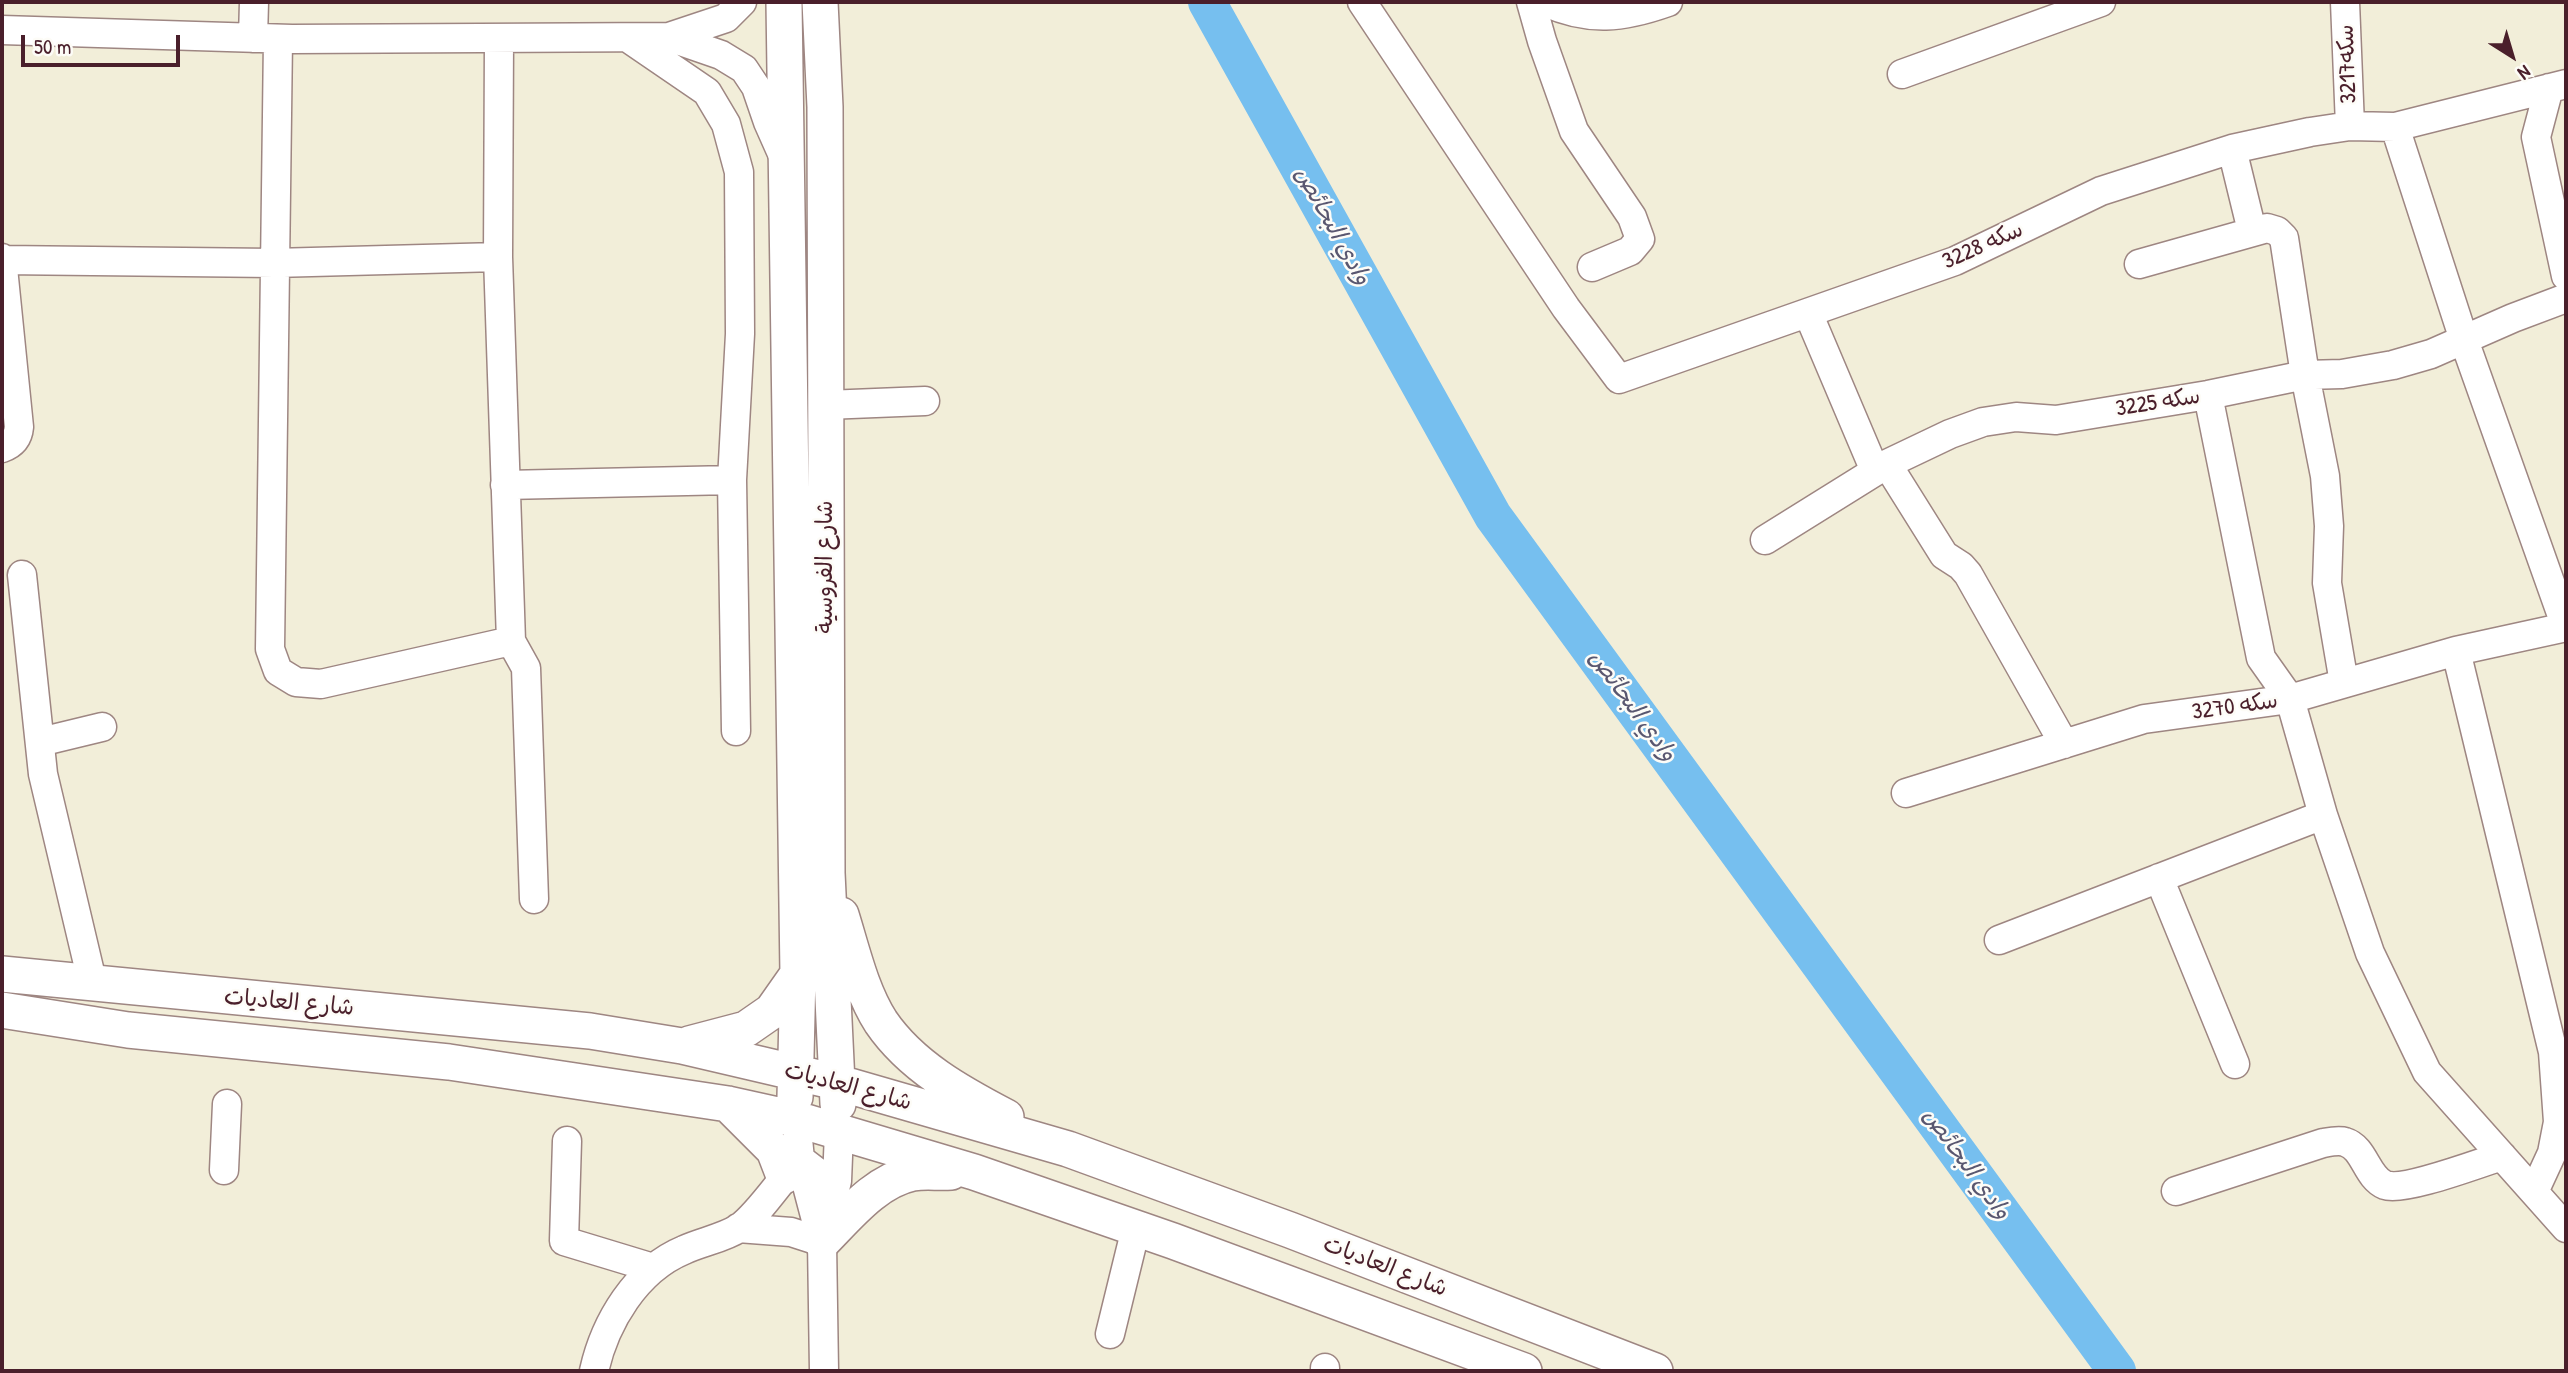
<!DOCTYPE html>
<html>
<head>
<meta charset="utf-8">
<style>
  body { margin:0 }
  #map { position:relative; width:2568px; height:1373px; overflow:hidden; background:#f2eed9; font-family:"Patrick Hand",sans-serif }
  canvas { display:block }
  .frame { position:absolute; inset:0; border:4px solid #4a1f2b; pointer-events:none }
  .north { position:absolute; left:2477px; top:21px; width:70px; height:70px; -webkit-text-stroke:5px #fdfcf7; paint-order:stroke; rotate:143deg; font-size:19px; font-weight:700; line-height:28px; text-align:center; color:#4a1f2b }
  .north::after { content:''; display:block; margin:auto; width:24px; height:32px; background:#4a1f2b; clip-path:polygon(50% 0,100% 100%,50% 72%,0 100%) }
  .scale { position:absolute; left:21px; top:35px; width:159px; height:32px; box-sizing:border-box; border:4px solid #4a1f2b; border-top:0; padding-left:9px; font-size:21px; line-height:24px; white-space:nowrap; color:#4a1f2b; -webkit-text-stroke:5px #fdfcf7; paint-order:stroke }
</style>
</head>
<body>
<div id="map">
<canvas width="2568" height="1373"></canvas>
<div class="frame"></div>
<div class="north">N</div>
<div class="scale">50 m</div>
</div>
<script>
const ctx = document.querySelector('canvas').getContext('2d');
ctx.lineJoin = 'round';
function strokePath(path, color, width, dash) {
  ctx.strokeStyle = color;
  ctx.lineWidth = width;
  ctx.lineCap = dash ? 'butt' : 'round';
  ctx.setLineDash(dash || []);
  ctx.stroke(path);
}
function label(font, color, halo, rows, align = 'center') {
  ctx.font = font + ' "Patrick Hand","Playpen Sans Arabic",sans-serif';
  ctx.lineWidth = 5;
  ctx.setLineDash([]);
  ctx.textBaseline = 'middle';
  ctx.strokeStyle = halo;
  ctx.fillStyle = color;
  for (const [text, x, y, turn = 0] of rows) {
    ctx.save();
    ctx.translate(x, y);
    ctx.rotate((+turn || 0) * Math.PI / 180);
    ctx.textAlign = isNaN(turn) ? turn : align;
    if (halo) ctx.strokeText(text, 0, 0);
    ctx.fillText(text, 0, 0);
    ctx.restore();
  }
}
strokePath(new Path2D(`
  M1207,2L1493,516L2117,1371`), '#76bfef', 38);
const minor = new Path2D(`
  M1362,2L1566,308L1619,379L1955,261L2101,191L2232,149L2310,132L2350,126L2395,127L2566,84
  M1531,2L1542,41L1574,131L1632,217L1640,239L1630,251L1592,267
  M1545,2C1589,22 1623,18 1668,2
  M2345,2L2350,126
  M2,30L292,39L669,37L726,18L742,2
  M669,37L721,55L744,69L756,87L768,122L784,158
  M253,38L254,2
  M499,38L498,257L511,641L526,668L534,899
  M628,38L707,92L726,124L739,172L740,334L732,480L736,731
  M278,39L270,649L278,671L296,682L321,684L511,641
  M1902,74L2101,2
  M2549,88L2536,137L2566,276
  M2395,127L2464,340L2566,627
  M2232,149L2252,231
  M2,258L19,427C18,438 13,444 2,448
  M2,260L274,263L498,257
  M2139,264L2267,228L2277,231L2284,238L2305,375L2325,476L2329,526L2327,583L2344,683
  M1808,313L1875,471
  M826,405L925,401
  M1887,464L1944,555L1961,566L1968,574L2064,744
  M505,485L732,480
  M1765,540L1887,464L1950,434L1983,422L2016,417L2056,420L2208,395L2305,375L2342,374L2393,365L2431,354L2513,318L2566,298
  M22,575L43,774L93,985
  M2456,651L2553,1052L2558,1122L2552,1153L2534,1192
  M40,742L102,727
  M1906,793L2144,719L2290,699L2456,651L2566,627
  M2323,815L2370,953L2427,1072L2566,1228
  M2159,878L2235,1064
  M1999,940L2323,815L2290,699L2261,658L2208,395
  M796,1119L800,1159L821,1239
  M567,1141L564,1241L653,1268
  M224,1170L227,1104
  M2176,1191L2323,1143C2329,1142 2339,1140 2345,1142C2365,1148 2366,1177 2385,1185C2404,1192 2479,1163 2502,1156
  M738,1228L791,1232L822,1242
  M1110,1334L1136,1228
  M594,1371C605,1322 636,1270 684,1250C701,1242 724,1238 739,1228C758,1215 782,1178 800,1159L817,1172L833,1196
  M824,1371L822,1242L837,1181L839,1132
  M1325,1371V1368`);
const major = new Path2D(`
  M784,2L798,974L795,1097
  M820,2L825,107L827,873L838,1104
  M841,915C852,950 861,991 881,1022C911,1066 960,1093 1006,1117
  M2,974L590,1031L682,1046L836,1082L1068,1149L1290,1230L1655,1371
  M2,1010L128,1030L449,1062L728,1104L796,1119L974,1172L1173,1241L1524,1371
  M689,1044L746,1029L772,1011L798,974
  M728,1104L774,1150L784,1176
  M822,1242C848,1216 875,1181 913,1173C925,1171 939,1173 951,1172`);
strokePath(minor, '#9e8682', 31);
strokePath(major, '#9e8682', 38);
strokePath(minor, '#fff', 28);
strokePath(major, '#fff', 35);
label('23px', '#4a1f2b', '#fdfcf7', [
  ["سكه3217",2348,64,-92],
  ["سكه 3228",1983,246,-24],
  ["سكه 3225",2158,403,-9],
  ["شارع الفروسية",826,567,-90],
  ["سكه 3270",2235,707,-8],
  ["شارع العاديات",289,1003,5],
  ["شارع العاديات",848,1087,15],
  ["شارع العاديات",1385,1267,21]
]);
label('italic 24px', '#595770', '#fdfcf7', [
  ["وادي البحائص",1332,226,61],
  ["وادي البحائص",1632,706,54],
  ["وادي البحائص",1966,1164,54]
]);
</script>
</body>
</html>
